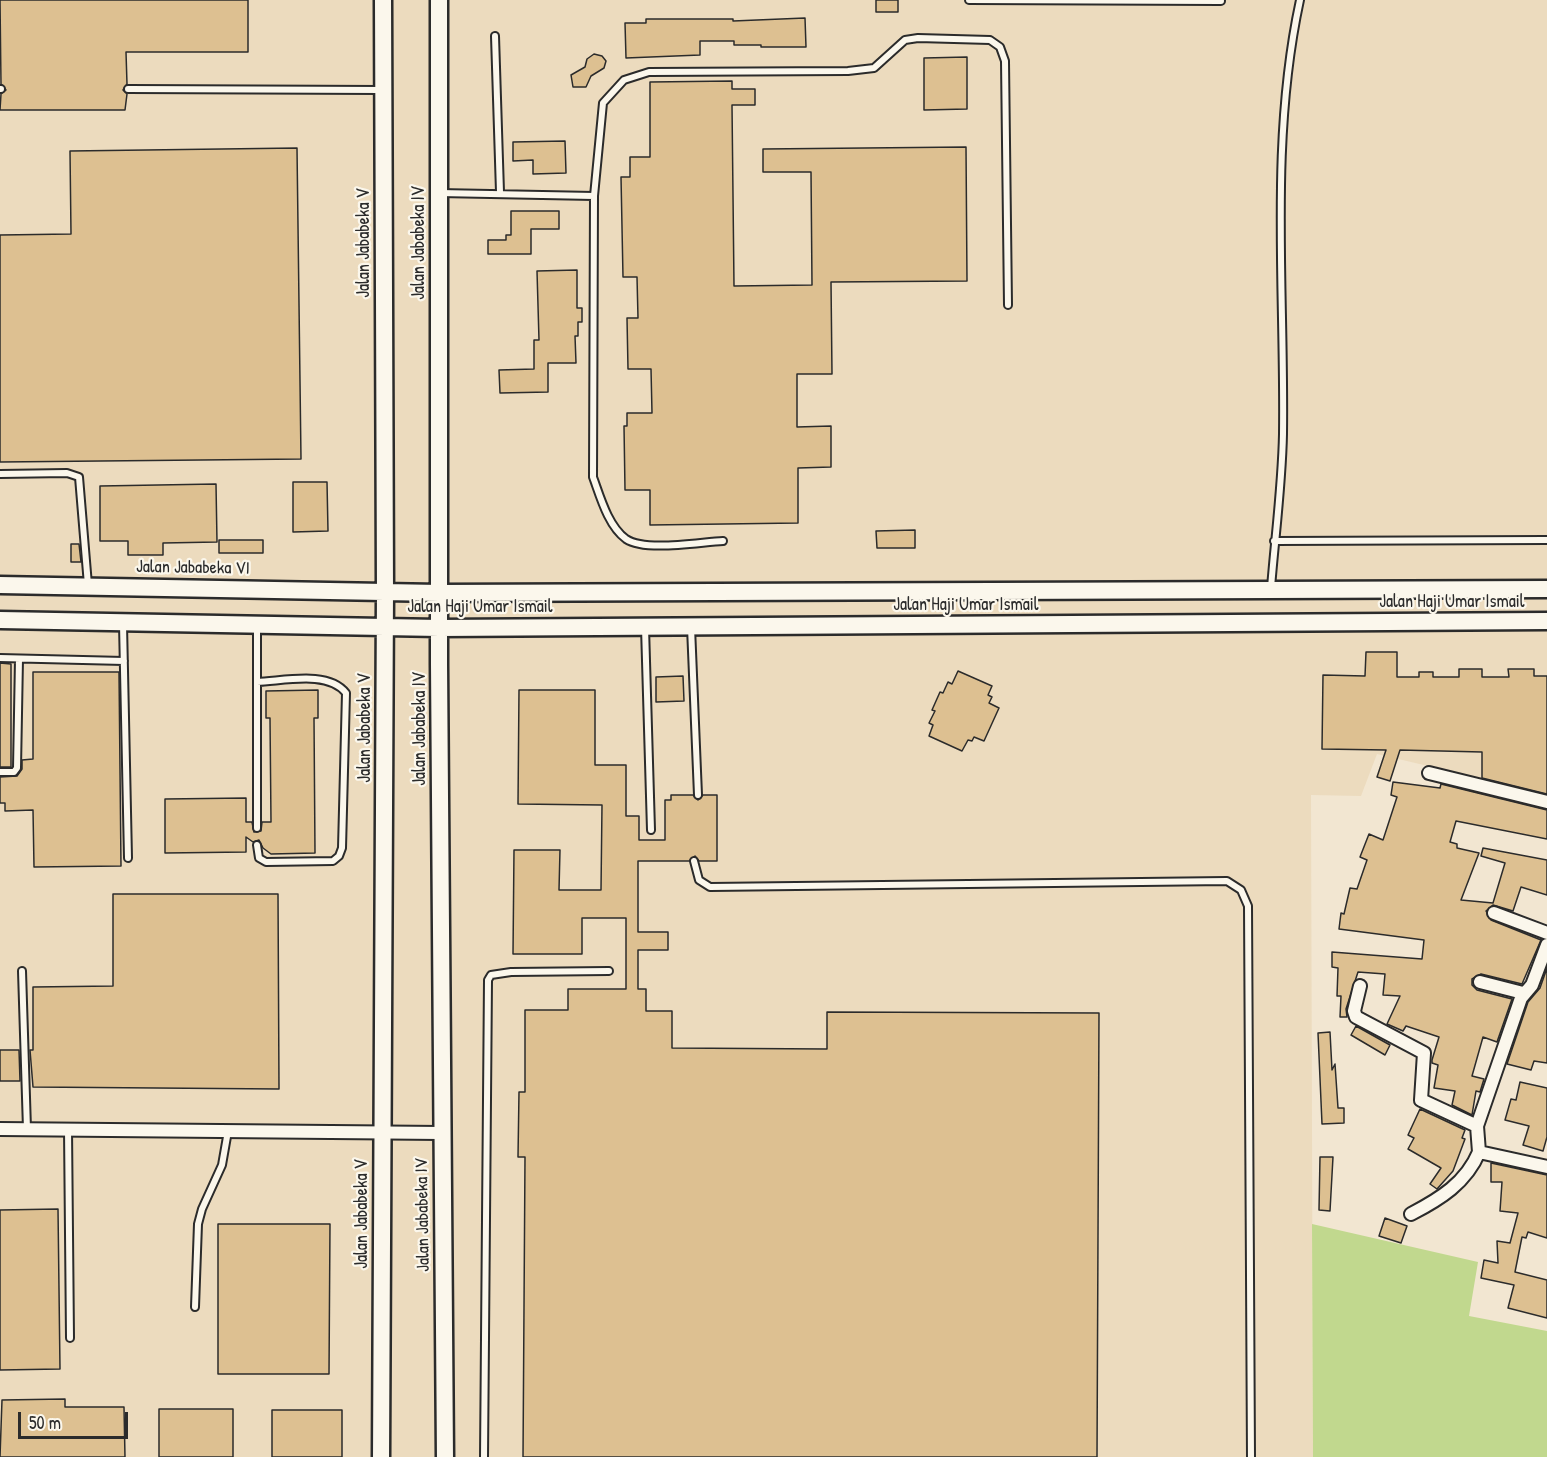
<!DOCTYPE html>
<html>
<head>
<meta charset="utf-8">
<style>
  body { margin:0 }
  #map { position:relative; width:1547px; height:1457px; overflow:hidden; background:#f2e6d1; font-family:"Patrick Hand",sans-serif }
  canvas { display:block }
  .scale { position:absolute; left:18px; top:1412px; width:110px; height:27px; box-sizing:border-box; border:3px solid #2b2b2b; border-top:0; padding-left:8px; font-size:18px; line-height:21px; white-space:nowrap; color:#2b2b2b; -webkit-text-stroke:4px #fbf7ec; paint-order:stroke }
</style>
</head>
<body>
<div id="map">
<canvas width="1547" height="1457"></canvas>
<div class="scale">50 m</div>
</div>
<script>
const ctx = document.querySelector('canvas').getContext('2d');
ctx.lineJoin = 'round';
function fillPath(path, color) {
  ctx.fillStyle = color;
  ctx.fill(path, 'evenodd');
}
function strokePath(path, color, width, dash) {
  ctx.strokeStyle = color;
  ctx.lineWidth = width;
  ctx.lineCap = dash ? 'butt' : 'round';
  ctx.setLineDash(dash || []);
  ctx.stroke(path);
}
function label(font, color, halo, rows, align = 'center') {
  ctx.font = font + ' "Patrick Hand",sans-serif';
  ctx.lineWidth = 4.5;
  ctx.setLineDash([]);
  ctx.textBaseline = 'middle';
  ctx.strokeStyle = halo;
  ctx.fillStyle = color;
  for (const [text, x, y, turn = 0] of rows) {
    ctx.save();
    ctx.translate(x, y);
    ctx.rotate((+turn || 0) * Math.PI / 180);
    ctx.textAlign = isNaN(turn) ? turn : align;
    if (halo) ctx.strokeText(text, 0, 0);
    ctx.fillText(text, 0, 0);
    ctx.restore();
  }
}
fillPath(new Path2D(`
  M0,0H1547V794L1377,754L1361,796L1311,795L1313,1457H0Z`), '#ecdbbe');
fillPath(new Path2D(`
  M1312,1224L1478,1262L1469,1316L1547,1331V1457H1313Z`), '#c1d88e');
const building = new Path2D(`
  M0,0H248V52H126L127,84L123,90L127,94L125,110H0L1,94L6,90L1,84Z
  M876,0H898V12H876Z
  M805,18L806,47H761V45H734V41H700V55L626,58L625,23H646V19H733V21Z
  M594,54L602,56L606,61L604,68L591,76L586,87H573L571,75L585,67L587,59Z
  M967,57V109L924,110V58Z
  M732,81V89H755V105H732L734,286L812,285L811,172H763V149L966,147L967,281L831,282L832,374H797V427L831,426V467L798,468V523L650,525V490H625L624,426H627V413H652L651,369H628L627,318H638L637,277H623L621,177H630V157H650V82Z
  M565,141L566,173L533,174V160L513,161V142Z
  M297,148L301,459L0,462V235L71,234L70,151Z
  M511,211H559V229H531V254H488V240H506V235H511Z
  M577,270V308H582V322H578V336H575L576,363H548V392L500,393L499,370L534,369V340H539L537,271Z
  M293,482H327L328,531L293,532Z
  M216,484L217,542L163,543V555H128V541H100V486Z
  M915,530V548H877L876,531Z
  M219,540H263V553H219Z
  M71,544H79L81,562H71Z
  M1366,652H1397V677H1419V672H1433V677H1459V669H1482V677H1509L1508,669H1534V676H1547V794L1482,778V752L1400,750L1390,781L1377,777L1386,750L1322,749L1323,675L1365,676Z
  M0,663L11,664V767H0Z
  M958,671L992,686L988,695L992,697L989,703L999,708L984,741L974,737L972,741L968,740L962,751L929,736L933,725L929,723L935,711L932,710L940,692L943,693L948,682L952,684Z
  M33,672H119L121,866L34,867L33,810L5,811V803H0V777L17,776L22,769V760L33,759Z
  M683,676L684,701L656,702V677Z
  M318,690V718H314L315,853L271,854L263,848L259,840L253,842L246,837V852L165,853V799L246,798V822H252L254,832L261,831L262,822H271L270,718H266V691Z
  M519,690H595V765H626V816H639V840H665V800H671V795H693L698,800L703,795H717V861H699L695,856L689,861H638V932H668V950H638V989H646V1011H672V1048L827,1049V1012L1099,1013L1097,1457H523L525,1157H518L519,1092H525V1010H568V989H626V918H582V954H513L514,850H560L559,890H601L602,805L518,804Z
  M1393,782L1440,788L1441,784L1547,810V839L1456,821L1450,842L1457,844V848L1479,853L1461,900L1493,903L1505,863L1481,856L1483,848L1547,860V895L1521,887L1513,911L1493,905L1486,911L1491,920L1541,940L1522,984L1481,974L1472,979V985L1477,990L1512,999L1497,1042L1483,1037L1472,1076L1484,1079L1480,1092L1476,1091L1472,1115L1452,1105L1455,1091L1434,1088L1438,1065L1432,1063V1060L1439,1037L1406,1026L1403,1031L1387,1024L1400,996L1383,995L1385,974L1358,972L1346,1009L1347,1017H1340L1341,996H1337L1338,968L1332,967V952L1422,959L1424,940L1339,929L1341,913L1344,914L1350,888L1357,889L1367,860L1360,857L1369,834L1383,840L1397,797L1391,795Z
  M113,894H278L279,1089L33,1087L30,1050H33V987L113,986Z
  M1547,968V1063L1534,1061L1531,1070L1507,1064L1528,1002L1540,988Z
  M1356,1026L1390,1045L1385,1055L1351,1035Z
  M1330,1032L1332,1070L1335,1064L1338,1108H1344V1123L1322,1124L1318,1033Z
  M0,1050H19L20,1081H0Z
  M1520,1082L1547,1088V1137L1543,1151L1523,1145L1529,1126L1505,1120L1511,1099L1516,1100Z
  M1420,1109L1465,1130L1462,1138L1465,1139L1453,1171L1437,1189L1430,1184L1441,1168L1408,1149L1414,1138L1408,1135Z
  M1320,1157H1333L1330,1211L1319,1210Z
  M1491,1163L1547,1175V1238L1528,1232L1526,1238L1522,1237L1515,1272L1547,1280V1318L1508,1308L1514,1285L1481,1278L1484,1260L1498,1263L1497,1241L1510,1243L1518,1213L1500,1211L1502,1182H1491Z
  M58,1209L60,1369L0,1370V1210Z
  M1385,1218L1407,1226L1401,1243L1379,1236Z
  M218,1224H330L329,1374H218Z
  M65,1399V1407H124L125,1457H0L2,1400Z
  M159,1409H233V1457H159Z
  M272,1410H342V1457H272Z`);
fillPath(building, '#ddc091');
strokePath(building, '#2b2b2b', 1.5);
const lane = new Path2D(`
  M969,0L1221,1
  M495,36L500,192
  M0,89H1
  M128,89L382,90
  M439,193L594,196L593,477C600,496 608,526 626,539C645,552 700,542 723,541
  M594,196L603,103L624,80L649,72L848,71L874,68L905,40L918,38L990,40L1000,47L1005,61L1008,305
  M0,474L67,473L79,477L88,585
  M1274,541L1547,540
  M1271,588C1275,537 1282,486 1283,434C1285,289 1269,143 1300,0
  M123,624L128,858
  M257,625V828
  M645,627L651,830
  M691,627L698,795
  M0,658L124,661
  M257,682C284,681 328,670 346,693L342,848L339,856L333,861L266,862L259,858L257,845
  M0,772H14L17,768L19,659
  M694,861L699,880L710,887L1227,881L1241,890L1248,906L1251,1457
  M22,971L27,1129
  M68,1129L70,1338
  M195,1307L198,1224L202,1209L222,1165L228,1131
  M484,1457L488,980L491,975L511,972L609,971`);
const street = new Path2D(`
  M1429,773L1547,802
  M1494,913L1547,933
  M1547,945L1532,985L1521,998L1477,1126L1479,1152L1547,1167
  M1480,982L1523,993
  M1360,986L1354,1011L1356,1017L1424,1053L1421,1100L1477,1126
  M0,1129L441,1133
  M1411,1214C1440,1199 1466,1183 1479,1152`);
const secondary = new Path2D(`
  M439,0V664L445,1457
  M0,585L439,593L1547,589
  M0,620L439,628L1547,621
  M381,1457L385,591L383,0`);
strokePath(lane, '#2b2b2b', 10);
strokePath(street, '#2b2b2b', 16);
strokePath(secondary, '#2b2b2b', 21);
strokePath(lane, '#fbf7ec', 6);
strokePath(street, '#fbf7ec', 12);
strokePath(secondary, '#fbf7ec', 16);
label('18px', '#2b2b2b', '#fbf7ec', [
  ["Jalan Jababeka V",364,243,-90],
  ["Jalan Jababeka IV",419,243,-90],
  ["Jalan Jababeka VI",193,568,1],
  ["Jalan Haji Umar Ismail",1452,602],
  ["Jalan Haji Umar Ismail",966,605],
  ["Jalan Haji Umar Ismail",480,607],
  ["Jalan Jababeka V",365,728,-90],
  ["Jalan Jababeka IV",420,729,-90],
  ["Jalan Jababeka V",362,1214,-90],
  ["Jalan Jababeka IV",423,1215,-91]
]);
</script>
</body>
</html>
